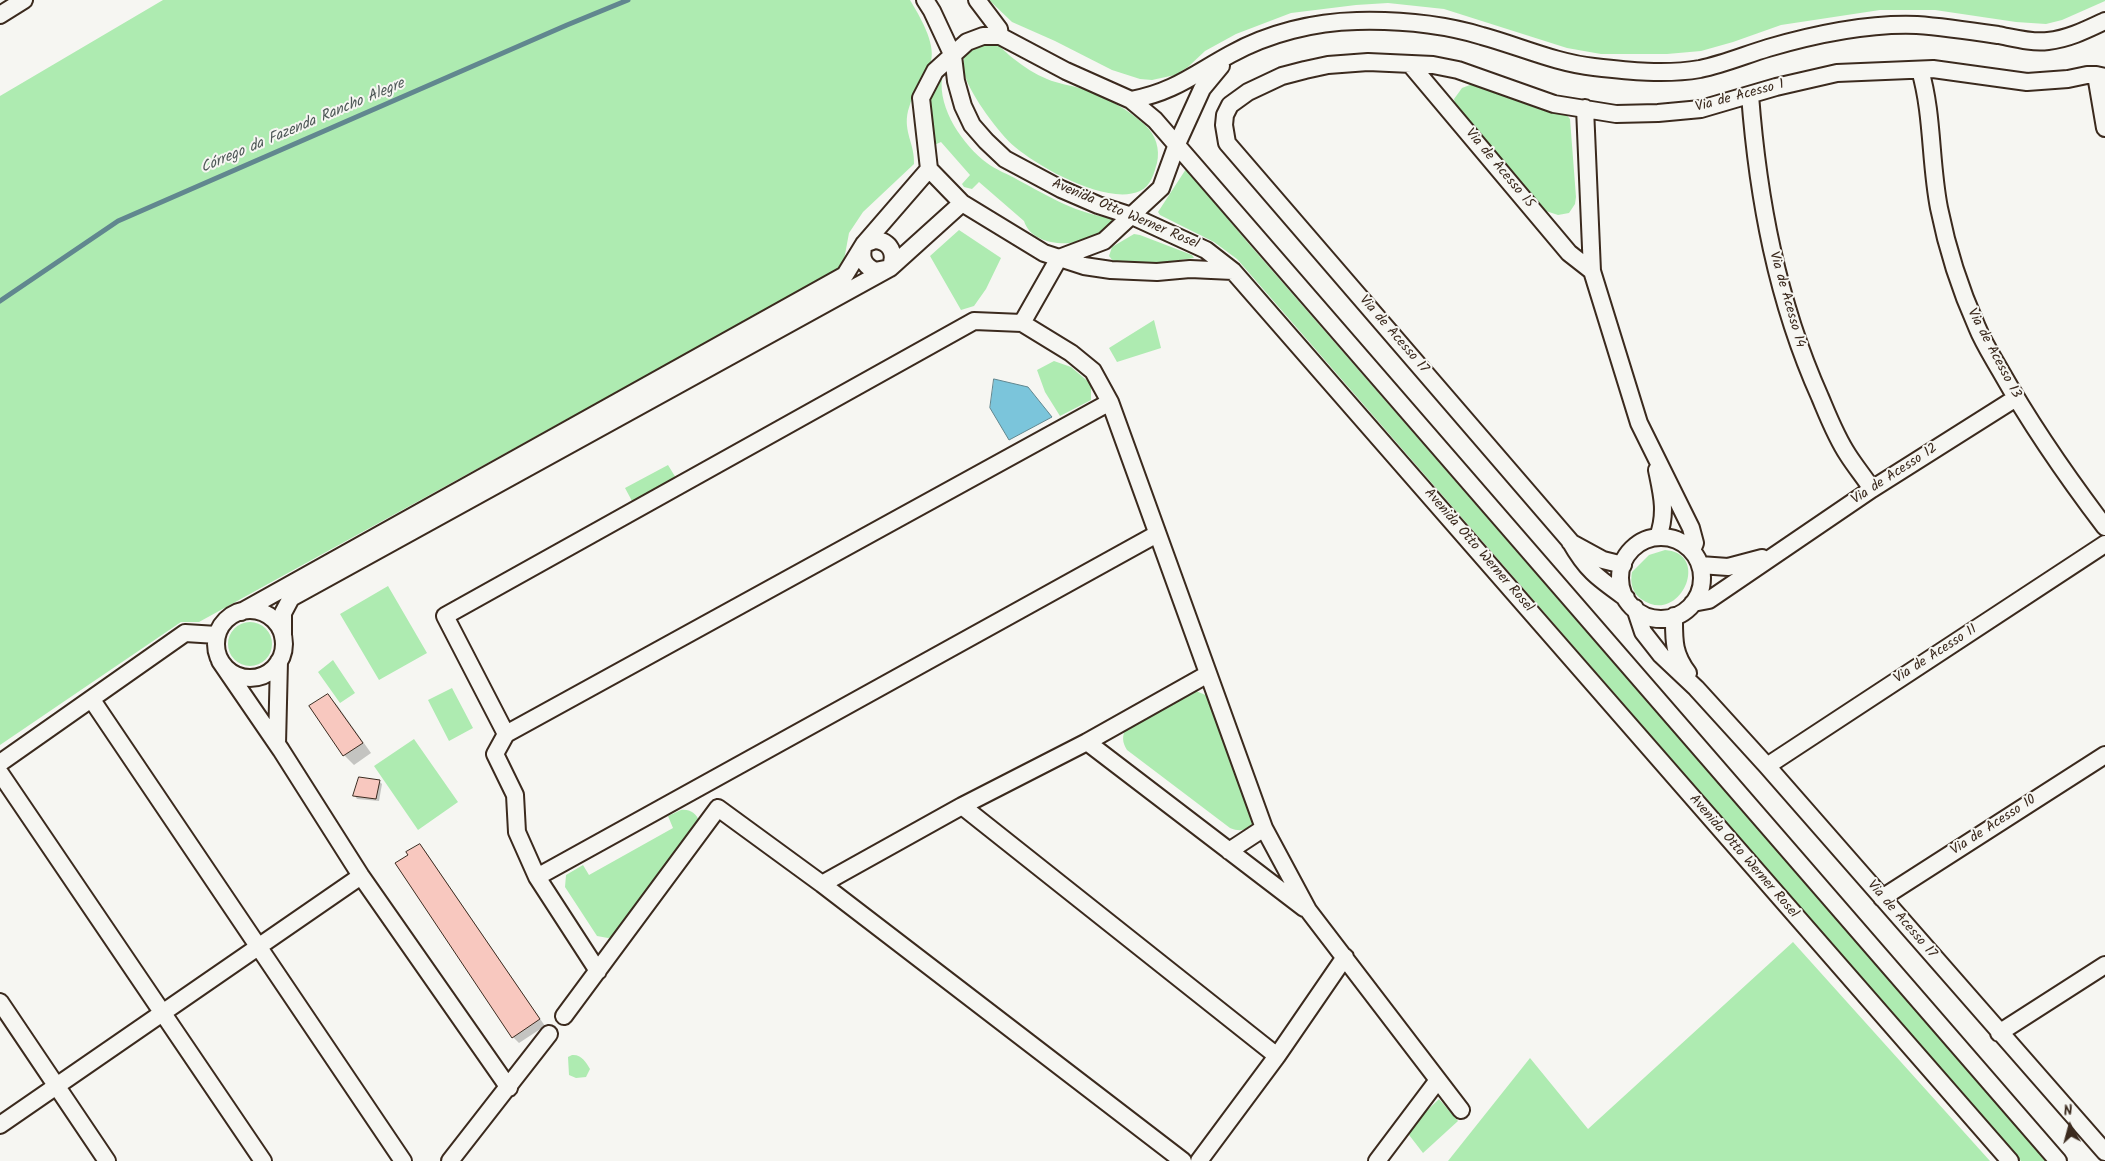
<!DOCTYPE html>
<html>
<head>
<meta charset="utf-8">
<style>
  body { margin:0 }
  #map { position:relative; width:2105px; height:1161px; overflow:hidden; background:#f6f6f2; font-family:Kalam,sans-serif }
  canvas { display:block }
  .north { position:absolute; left:2045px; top:1101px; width:50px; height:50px; -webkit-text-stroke:4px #f6f6f2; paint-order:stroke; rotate:353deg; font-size:14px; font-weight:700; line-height:20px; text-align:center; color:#3b2a1e }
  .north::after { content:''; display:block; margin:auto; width:18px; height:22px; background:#3b2a1e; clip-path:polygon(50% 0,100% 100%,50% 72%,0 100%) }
</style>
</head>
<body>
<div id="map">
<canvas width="2105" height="1161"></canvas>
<div class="north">N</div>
</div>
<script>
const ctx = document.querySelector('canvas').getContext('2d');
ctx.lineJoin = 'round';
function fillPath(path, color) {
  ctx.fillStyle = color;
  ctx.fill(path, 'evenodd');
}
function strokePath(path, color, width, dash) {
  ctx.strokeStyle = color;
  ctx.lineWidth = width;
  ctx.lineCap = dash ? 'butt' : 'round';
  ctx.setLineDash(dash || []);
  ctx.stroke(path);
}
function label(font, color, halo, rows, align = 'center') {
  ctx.font = font + ' Kalam,sans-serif';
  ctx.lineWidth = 4;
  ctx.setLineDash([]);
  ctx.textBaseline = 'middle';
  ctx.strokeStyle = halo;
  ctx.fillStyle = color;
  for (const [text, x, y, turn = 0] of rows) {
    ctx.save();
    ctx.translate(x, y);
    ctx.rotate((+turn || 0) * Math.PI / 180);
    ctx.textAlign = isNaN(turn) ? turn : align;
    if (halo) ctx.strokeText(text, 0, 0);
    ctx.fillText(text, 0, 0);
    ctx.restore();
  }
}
fillPath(new Path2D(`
  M163,0H910C919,15 936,43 931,61C930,67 924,73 921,78C916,88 911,100 908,111C903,132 915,144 914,164L863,212L849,233L844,260L836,271L199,622H181L0,745V96Z
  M989,0H2105V1L2062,20L2046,24L2016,22L1935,10H1880L1781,25L1733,42L1701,51L1667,54H1601L1567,48L1444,9L1388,3L1356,5L1291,13L1236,34L1205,51L1188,67L1175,75L1152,80L1140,79L1112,70L1055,41L1012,22Z
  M976,43H994C1002,47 1007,54 1014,59C1024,67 1035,74 1047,79C1058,84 1071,85 1083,89C1104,96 1129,110 1145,125C1156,135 1160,149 1157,163C1154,173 1151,186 1140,191C1108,206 1040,168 1015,147C999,134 971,95 965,76C962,69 964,61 964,54Z
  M939,78H942C938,109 963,145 987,163C996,170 1008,174 1018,180C1048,196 1079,215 1113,218C1103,248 1034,254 1024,221L979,182L972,189L964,187L962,184L970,175L941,142L932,146L925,97Z
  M1475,83L1564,112L1570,119L1576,197L1575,204L1569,213L1558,215L1546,211L1455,103L1454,99L1462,88Z
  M1186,169L1249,244L2047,1161H2021L1237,259L1214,242L1160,215L1158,212Z
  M959,230L1001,258L986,289L974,306L961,310L930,256Z
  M1134,234L1140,235L1192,255L1194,258L1151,264L1114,262L1109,256L1112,247Z
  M1154,320L1161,348L1117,362L1109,348Z
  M1054,361L1071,367L1091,384V400L1060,416L1045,392L1037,370Z
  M668,465L676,478L632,501L625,488Z
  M1665,550C1712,553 1680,627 1641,599C1632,592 1630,583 1632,572L1649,555Z
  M388,586L427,653L379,680L340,614Z
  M228 644a22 22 0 1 1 44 0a22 22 0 1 1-44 0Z
  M333,660L355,693L340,703L318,672Z
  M452,688L473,728L449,741L428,700Z
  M1196,691L1208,696L1254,822C1247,831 1240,832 1230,828L1127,750C1122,742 1122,736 1126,728L1189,692Z
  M414,739L458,802L418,830L374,766Z
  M681,810C690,809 696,813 699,821L613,937L608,938L597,936L565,887L566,875L583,865L589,875L673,828L668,816Z
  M1793,942L1990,1161H1448L1530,1058L1588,1129Z
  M572,1055C581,1054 586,1062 590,1069L586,1077L576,1078L569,1075L568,1057Z
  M1439,1099L1458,1121L1423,1153L1406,1131Z`), '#aeebb1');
const water = new Path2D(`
  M994,379L1028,387L1052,417L1009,440L990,408Z`);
fillPath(water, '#7bc5db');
strokePath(water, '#61878f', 1);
fillPath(new Path2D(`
  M328,696L337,705L371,753L354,765L344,755L311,707Z
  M379,781L382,784L379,801L357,799L355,796Z
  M420,845L426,852L545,1026L519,1043L513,1037L410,856Z`), '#0003');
strokePath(new Path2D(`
  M0,301L118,221L567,25L628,0`), '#61878f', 5);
const building = new Path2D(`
  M328,694L363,743L343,756L309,706Z
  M359,777L380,780L376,799L353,796Z
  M420,844L540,1019L512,1038L395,863L408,855L406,852Z`);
fillPath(building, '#f8c8bf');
strokePath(building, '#3b2a1e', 1);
const minor = new Path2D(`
  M925,0L932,11L953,56L956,81L963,106L972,125L986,141L1005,159L1061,189L1098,205L1132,216L1206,250L1233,271L2010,1161
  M977,0L999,29L1000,36L1066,71L1131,100L1155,120L2058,1161
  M0,15L24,0
  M1000,36H983L967,42L935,71L921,98L929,169L962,203L1044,253L1084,266L1111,270L1157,272L1190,269L1233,271
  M1410,64L1569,253L1592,271
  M1920,70C1933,114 1930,162 1939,208C1947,248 1960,289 1977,327C1983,342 1992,356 2000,370C2031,425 2067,477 2105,527
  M2096,75L2105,128
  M1750,95C1758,199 1777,301 1820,397C1828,416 1836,437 1848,455C1855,466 1864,477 1872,489
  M1131,100C1174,92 1194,74 1231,54C1269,33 1314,22 1357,21C1399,20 1442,24 1482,36C1519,46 1556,63 1594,67C1629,71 1665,75 1700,69C1724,64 1745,55 1768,48C1816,34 1867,23 1917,25C1944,27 1971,31 1998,35C2014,38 2031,43 2048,41C2068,39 2086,30 2105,21
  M1585,108L1592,271L1639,423L1691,528L1695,543L1692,550
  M875,240C890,241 897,254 890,268L875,271C863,265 860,257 864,244Z
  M1022,323L1059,258L1104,241L1161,188L1177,144L1202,89L1221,66
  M1657,470C1662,494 1667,513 1658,537
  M1620 578a41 41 0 1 1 82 0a41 41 0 1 1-82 0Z
  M1570,542L1603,560L1623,565
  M1700,565L1728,567L1762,558
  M1626,598C1598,578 1587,571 1570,541L1227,143L1224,125L1225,115L1230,105L1248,92L1282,76L1305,70L1328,65L1368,62L1433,65L1458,70L1554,104L1616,114L1658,113L1701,109L1776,87L1837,73L1933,69L2027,82L2068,79L2087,75H2096L2105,77
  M1693,603L1709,600L1872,489L2016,398
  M1635,608L1643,632L1661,655L1696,688L1767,766L2105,1152
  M216 644a34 34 0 1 1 68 0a34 34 0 1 1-68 0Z
  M241,612L845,275L864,244L929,169
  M1674,616C1674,640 1673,653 1688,673
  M283,637V613L291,598L890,268L962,203
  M220,661L281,750L361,876L509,1088
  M92,700L403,1161
  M506,734L1110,402
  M1087,742L1304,908
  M277,744L279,661
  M0,763L185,633L217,635
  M1767,766L2105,544
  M0,773L263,1161
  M962,806L1277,1056
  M1229,851L1264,828
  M537,877L1157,534
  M822,884L962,806L1087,742L1208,674
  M1882,898L2105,755
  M598,971L537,877L517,832L515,795L495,754L506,734L445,616L974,321L1022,323L1071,353L1093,371L1110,402L1264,828L1308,910L1461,1110
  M0,1002L107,1161
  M564,1016L718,808L822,884L1183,1161
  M1999,1033L2105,965
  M0,1125L361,876
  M450,1161L549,1034
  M1199,1161L1277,1056L1345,957
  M1377,1161L1438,1080`);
strokePath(minor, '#3b2a1e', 20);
strokePath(minor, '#f6f6f2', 16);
label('14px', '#3b2a1e', '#f6f6f2', [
  ["Via de Acesso 1",1740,97,-15],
  ["Via de Acesso 15",1499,169,50],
  ["Avenida Otto Werner Rosel",1125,215,23],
  ["Via de Acesso 14",1786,300,74],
  ["Via de Acesso 17",1393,335,49],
  ["Via de Acesso 13",1993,354,62],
  ["Via de Acesso 12",1895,475,-33],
  ["Avenida Otto Werner Rosel",1478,551,49],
  ["Via de Acesso 11",1936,655,-33],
  ["Via de Acesso 10",1994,826,-33],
  ["Avenida Otto Werner Rosel",1743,857,49],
  ["Via de Acesso 17",1901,920,49]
]);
label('italic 15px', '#4e5857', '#f6f6f2', [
  ["Córrego da Fazenda Rancho Alegre",303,127,-23]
]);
</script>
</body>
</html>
